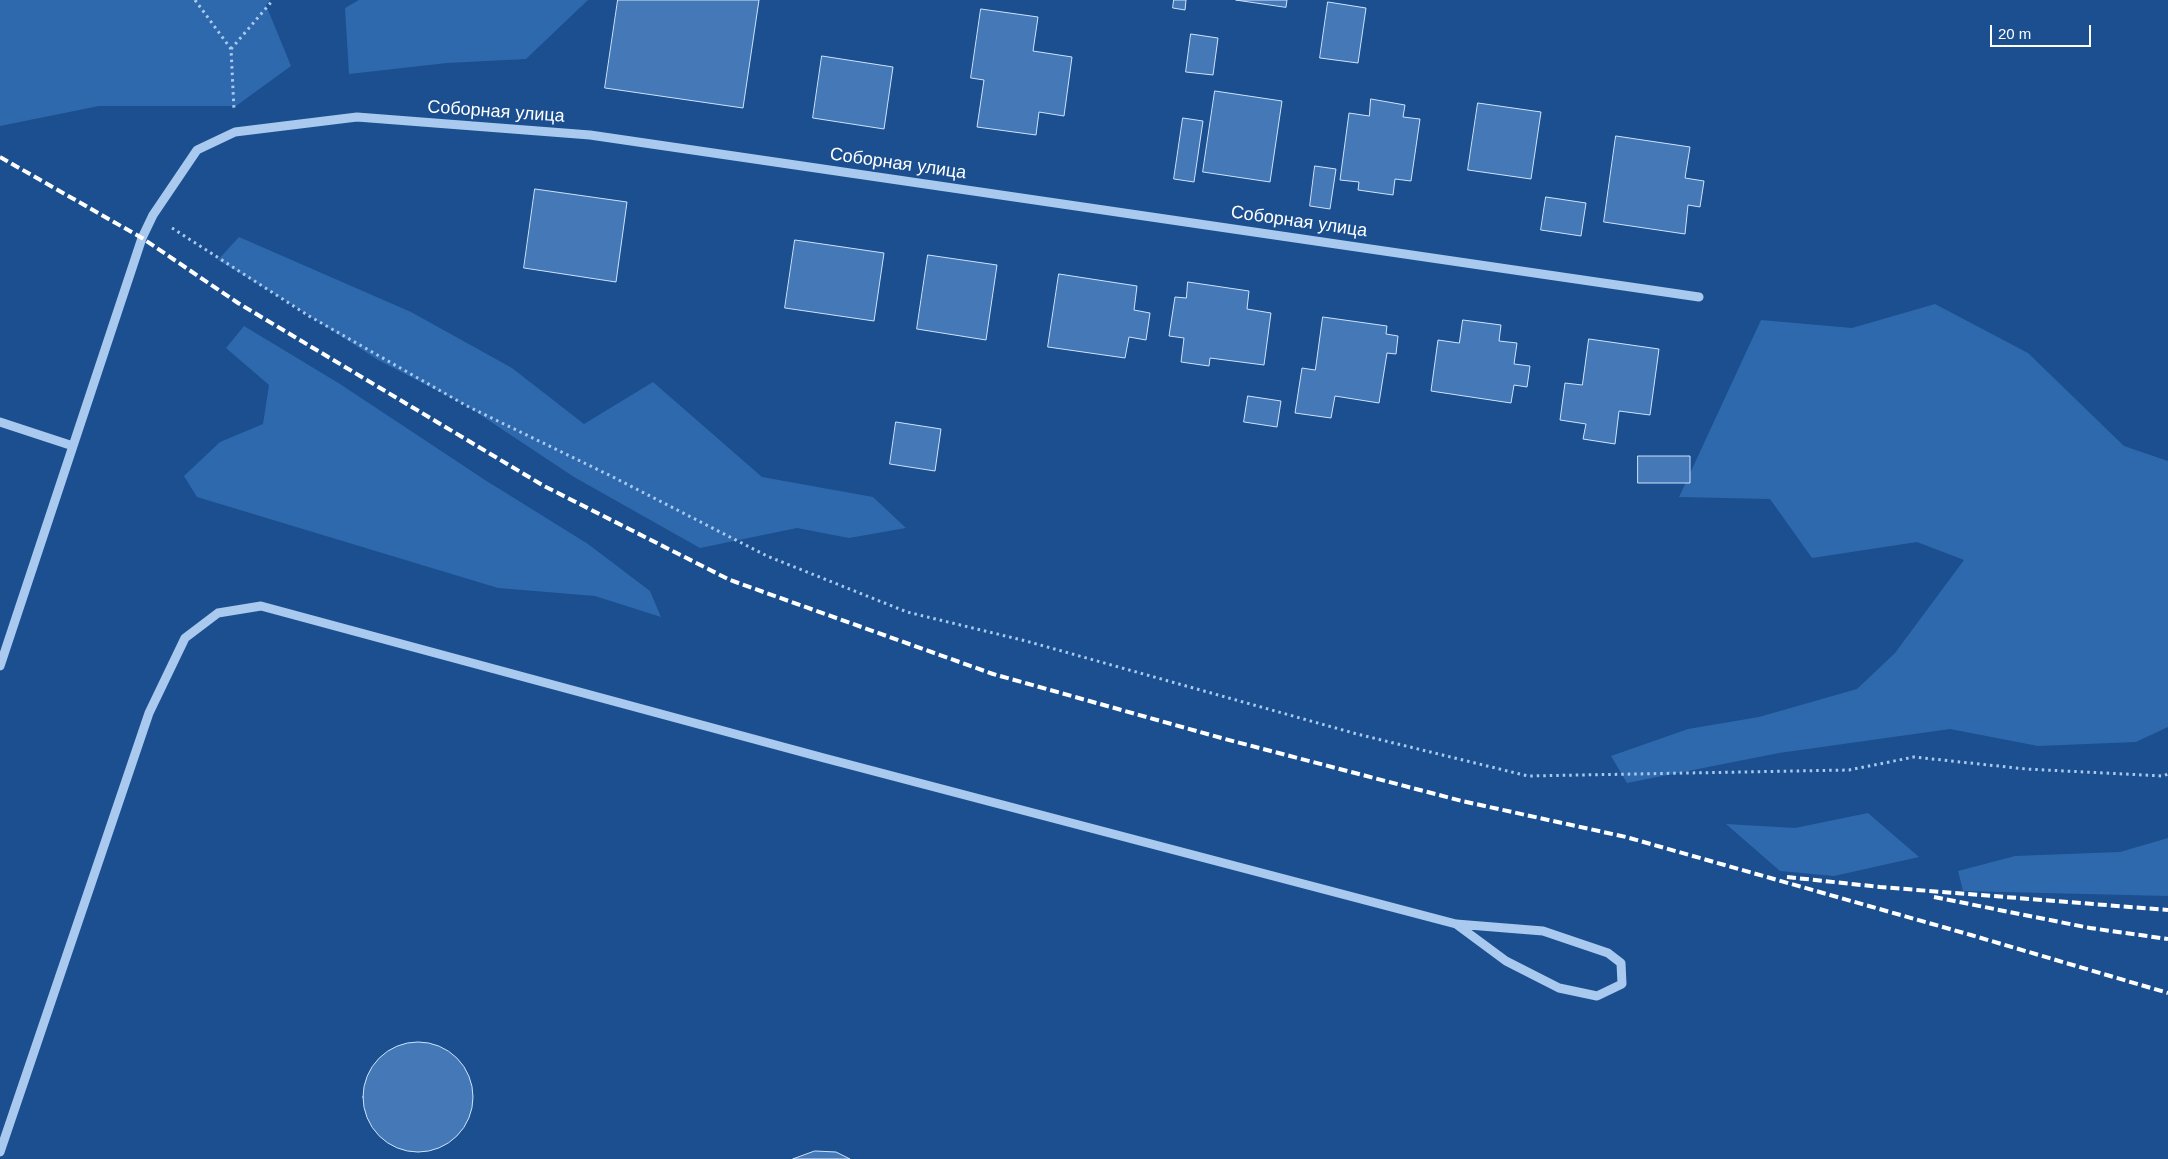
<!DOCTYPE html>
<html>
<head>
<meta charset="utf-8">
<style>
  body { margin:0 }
  #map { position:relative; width:2168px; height:1159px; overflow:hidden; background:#1b4f8f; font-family:Arial,sans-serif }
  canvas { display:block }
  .scale { position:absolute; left:1990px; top:25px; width:101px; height:22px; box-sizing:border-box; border:2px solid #fff; border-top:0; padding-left:6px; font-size:15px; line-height:18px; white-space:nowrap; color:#fff; -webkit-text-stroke:4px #1b4f8f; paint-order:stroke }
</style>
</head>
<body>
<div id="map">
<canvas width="2168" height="1159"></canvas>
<div class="scale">20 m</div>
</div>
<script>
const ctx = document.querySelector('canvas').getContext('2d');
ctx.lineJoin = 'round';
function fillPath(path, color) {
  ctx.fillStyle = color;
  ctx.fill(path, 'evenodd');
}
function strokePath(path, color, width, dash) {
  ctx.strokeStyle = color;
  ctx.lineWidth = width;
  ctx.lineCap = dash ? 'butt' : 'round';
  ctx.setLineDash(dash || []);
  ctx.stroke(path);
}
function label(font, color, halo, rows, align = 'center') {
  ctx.font = font + ' Arial,sans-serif';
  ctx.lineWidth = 4;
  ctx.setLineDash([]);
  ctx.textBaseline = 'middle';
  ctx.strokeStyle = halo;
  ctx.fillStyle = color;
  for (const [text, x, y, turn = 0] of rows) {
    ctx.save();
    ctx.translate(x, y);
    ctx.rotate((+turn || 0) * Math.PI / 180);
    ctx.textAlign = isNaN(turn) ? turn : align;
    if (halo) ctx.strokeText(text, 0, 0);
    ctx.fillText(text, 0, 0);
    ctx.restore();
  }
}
fillPath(new Path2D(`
  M0,0H270L266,5L291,66L236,106H99L0,126Z
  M359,0H588L526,59L447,63L349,74L345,8Z
  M239,237L411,312L512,368L584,424L653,382L762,477L873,497L906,528L849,538L797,528L700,548L574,477L467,406L378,360L291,304L218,260Z
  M1935,304L2028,353L2124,446L2168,461V727L2136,742L2038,746L1950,729L1779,753L1627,783L1611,756L1688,729L1759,717L1857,689L1895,653L1964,560L1917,542L1812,558L1770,499L1679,497L1761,320L1852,328Z
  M244,326L340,384L485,480L588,544L650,591L661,617L595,596L498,588L197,497L184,476L220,442L263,424L269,385L226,348Z
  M1868,813L1919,857L1834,876L1780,871L1726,824L1795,828Z
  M2168,838V896L1963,891L1958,871L2015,856L2120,852Z`), '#2e69ad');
const building = new Path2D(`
  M618,0H759L743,108L605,88Z
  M1174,0H1186L1185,10L1173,8Z
  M1236,0H1287L1286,7Z
  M1328,2L1366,8L1358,63L1320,58Z
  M981,9L1038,17L1033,51L1072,57L1064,116L1039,112L1036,135L977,127L984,80L971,78Z
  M1191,34L1218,38L1213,75L1186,72Z
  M822,56L893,67L884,129L813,118Z
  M1215,91L1282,101L1270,182L1203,172Z
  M1371,99L1405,105L1403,117L1420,119L1411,181L1395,179L1393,195L1358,190L1359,182L1340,180L1349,113L1369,116Z
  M1478,103L1541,112L1531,179L1468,170Z
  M1183,118L1203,121L1194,182L1174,179Z
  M1616,136L1690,147L1685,178L1704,181L1700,207L1688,205L1685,234L1604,222Z
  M1315,166L1336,169L1330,209L1310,206Z
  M535,189L627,202L616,282L524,268Z
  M1546,197L1586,203L1581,236L1541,230Z
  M795,240L884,253L874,321L785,308Z
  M928,255L997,265L986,340L917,329Z
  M1059,274L1137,286L1134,310L1150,313L1146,340L1129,337L1125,358L1048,347Z
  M1188,282L1249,291L1247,309L1271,313L1264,365L1210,358L1209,366L1181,362L1184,338L1169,336L1175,297L1186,298Z
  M1323,317L1387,326L1386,334L1398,336L1396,354L1387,353L1379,403L1335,396L1331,418L1295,413L1302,368L1315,370Z
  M1463,320L1501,325L1499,341L1517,343L1514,364L1530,366L1527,387L1514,385L1511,403L1431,391L1438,340L1459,343Z
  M1589,339L1659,349L1650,415L1619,411L1615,444L1583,439L1586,424L1560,420L1565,383L1582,385Z
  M1248,396L1281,401L1277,427L1244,422Z
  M896,422L941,429L935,471L890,464Z
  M1638,456H1690V483H1638Z
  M363 1097a55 55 0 1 1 110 0a55 55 0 1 1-110 0Z
  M815,1151L836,1152L850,1159H793Z`);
fillPath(building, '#4478b7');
strokePath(building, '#cfe3fa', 1);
strokePath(new Path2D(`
  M195,0L231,49L234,110
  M231,49L273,0
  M172,228L309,316L467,406L611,476L767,556L907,612L1026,641L1357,734L1528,776L1849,770L1914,757L2026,769L2163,776L2168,774`), '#a9c9ee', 3, [2.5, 4]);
strokePath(new Path2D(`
  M0,422L73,446
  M0,666L142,238L153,215L197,150L235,132L357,117L590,135L1699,297
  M0,1152L149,713L185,638L218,613L261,606L824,758L1456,924L1543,931L1608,953L1621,963L1622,984L1597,996L1559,988L1506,961L1456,924`), '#a9c9ee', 9);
strokePath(new Path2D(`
  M0,157L142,238L238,303L544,486L730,580L993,674L1225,739L1462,801L1626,837L1971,935L2168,993
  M1787,877L1880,887L2168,910
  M1934,897L2090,928L2168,939`), '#fff', 4, [9, 4]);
label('18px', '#fff', '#1b4f8f', [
  ["Соборная улица",496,112,4],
  ["Соборная улица",898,164,8],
  ["Соборная улица",1299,222,8]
]);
</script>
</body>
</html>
